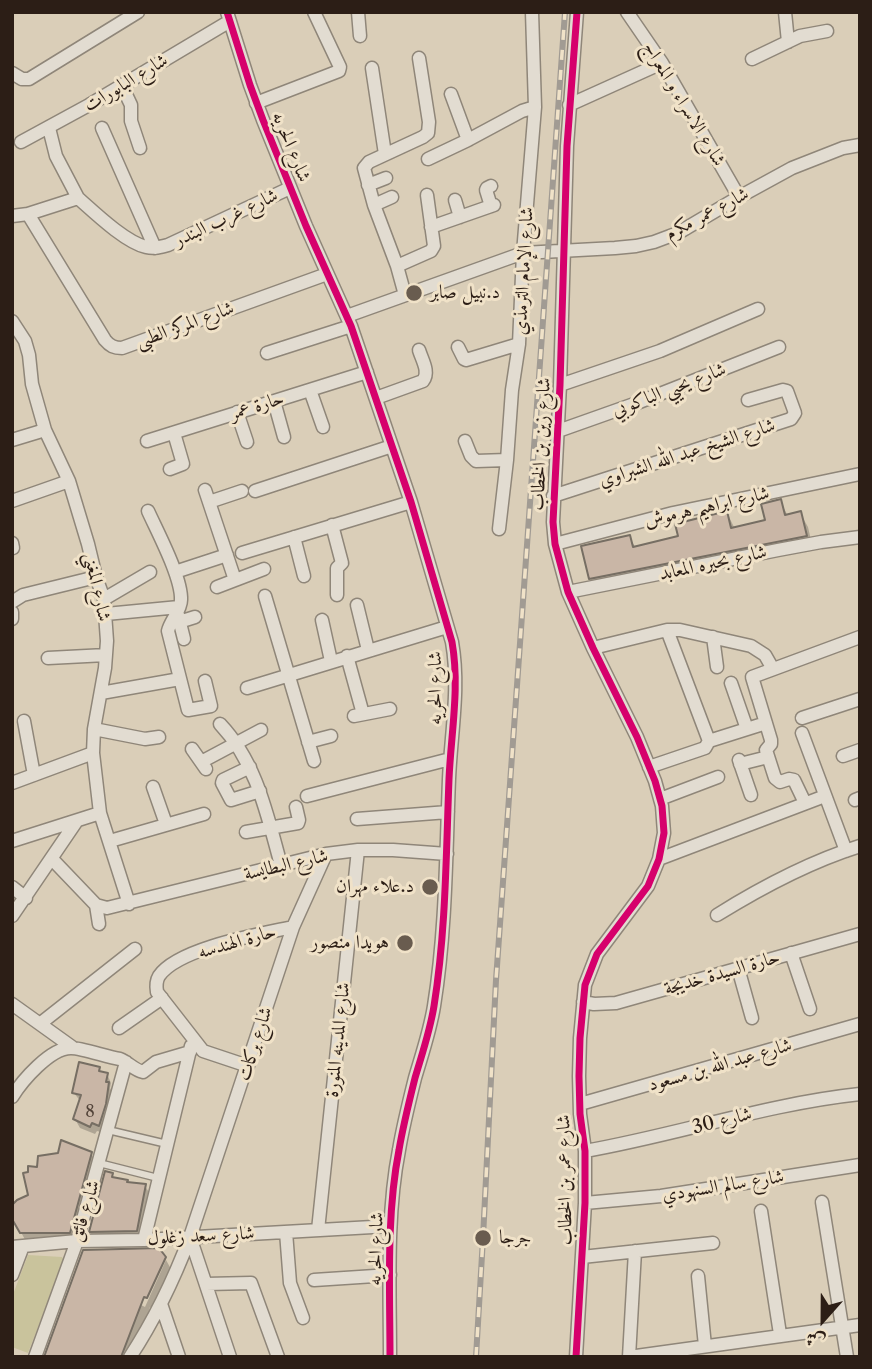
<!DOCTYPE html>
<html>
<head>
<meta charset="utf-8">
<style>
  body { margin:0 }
  #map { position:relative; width:872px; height:1369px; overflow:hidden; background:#daceb8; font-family:"Libre Caslon Text",Amiri,serif }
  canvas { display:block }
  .frame { position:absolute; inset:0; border:14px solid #2c1e16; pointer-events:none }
  .north { position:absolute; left:788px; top:1285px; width:70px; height:70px; -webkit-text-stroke:5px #f0e2c8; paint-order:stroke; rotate:201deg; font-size:19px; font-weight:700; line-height:28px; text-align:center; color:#2c1e16 }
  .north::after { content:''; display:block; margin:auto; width:24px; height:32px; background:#2c1e16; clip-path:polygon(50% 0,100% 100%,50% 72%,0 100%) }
</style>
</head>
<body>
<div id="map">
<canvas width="872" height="1369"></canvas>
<div class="frame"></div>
<div class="north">ش</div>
</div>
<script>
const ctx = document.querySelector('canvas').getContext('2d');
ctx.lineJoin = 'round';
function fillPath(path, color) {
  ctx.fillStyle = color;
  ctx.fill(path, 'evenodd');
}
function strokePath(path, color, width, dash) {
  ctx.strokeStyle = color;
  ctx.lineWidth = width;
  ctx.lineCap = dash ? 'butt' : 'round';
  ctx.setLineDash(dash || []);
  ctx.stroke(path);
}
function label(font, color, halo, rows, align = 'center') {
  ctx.font = font + ' "Libre Caslon Text",Amiri,serif';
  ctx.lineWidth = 6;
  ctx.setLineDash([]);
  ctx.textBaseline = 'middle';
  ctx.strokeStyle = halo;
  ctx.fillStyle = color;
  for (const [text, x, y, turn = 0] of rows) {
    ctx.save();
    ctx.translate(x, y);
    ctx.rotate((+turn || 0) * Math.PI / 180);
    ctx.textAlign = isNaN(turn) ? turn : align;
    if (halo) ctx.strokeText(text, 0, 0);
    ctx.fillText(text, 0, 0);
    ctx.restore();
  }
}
fillPath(new Path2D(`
  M28,1255L62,1257L64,1260L28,1353L12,1347V1297Z`), '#c9c39c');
fillPath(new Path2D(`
  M780,501L788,516L800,513L808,527L813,549L598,592L590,578L629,537L636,548L680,538L727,513L735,529L767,522Z
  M99,1069L101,1073L107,1074L111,1083L110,1088L112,1092L104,1133L97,1131L95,1134L80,1128L75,1119L81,1102L74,1093Z
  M91,1154L98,1166L76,1244L28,1245L12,1216L30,1196L38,1169Z
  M112,1175L114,1179L128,1184L145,1186L150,1194L141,1238L95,1240L90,1232Z
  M163,1259L141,1305L145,1307L166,1260L171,1269L153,1308L150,1307L142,1332L131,1357H46Z`), '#0003');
const building = new Path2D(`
  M781,499L785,515L801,511L807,536L589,579L581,546L630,535L633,547L678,536L675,524L727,511L731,528L765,520L761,504Z
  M79,1062L100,1067L99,1071L108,1073L106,1082H109L106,1104L99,1126L92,1123L90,1127L73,1119L81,1095L72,1093Z
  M61,1140L92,1152L70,1233H20L12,1219V1205L17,1200L28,1195L23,1173L28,1172V1166L37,1167L38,1156L58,1153Z
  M105,1171L113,1173L112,1177L128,1180L127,1182L146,1184L137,1231L89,1232Z
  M159,1248L166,1257L147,1298L144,1297L121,1357H44L83,1250Z`);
fillPath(building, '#c9b6a6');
strokePath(building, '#766e63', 2);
const lane = new Path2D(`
  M108,1130L167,1144
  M99,1163L158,1178`);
const street = new Path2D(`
  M227,12L250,85L263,120L306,226L351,326L411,502L452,642C460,687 451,733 449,779C446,855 446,931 434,1006C430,1031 422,1054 415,1078C409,1102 403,1126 399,1150C386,1216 390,1290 390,1357
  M358,12L360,36
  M627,12L662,63L739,197
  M785,12L788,42
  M752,59L800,36L827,31
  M372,68L385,154
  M12,73L22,79H29L138,12
  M122,86L131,105V121L140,148
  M451,94L468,140
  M256,103L339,71L340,67L314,12
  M569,105L662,63
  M49,128L56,156L78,198
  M102,128L155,248
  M21,142L89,105L230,21
  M428,159L468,140L522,111L535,107
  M368,185L386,178
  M455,200L460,217
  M374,205L392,197
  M491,206L486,190L487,188L491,186
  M28,214L105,340C110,346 114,348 122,348L327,274
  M12,216L28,214L78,198C95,213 125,242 146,247C154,249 161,247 168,245L290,188
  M431,227L494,205
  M397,266L431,251L434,246L427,195
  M405,295L397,266L374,205L364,168L369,162L423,137L428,133L429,122L419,58
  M347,316L523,253L615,248L636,246L654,242L678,233L739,197L792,168L843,148L860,145
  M12,321L25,341L29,355L32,384L45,430L69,481L88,544L96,577L104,599L107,641L105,668L94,729L93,753L100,813L129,904
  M458,347L464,359L466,360L519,344
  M267,353L351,326
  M560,385L660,351L758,309
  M310,390L323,427
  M376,398L423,381C430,372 422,360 419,350
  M274,401L284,437
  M237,412L247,442
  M558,431L637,403L779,347
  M12,440L45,430
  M147,441L367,372
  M465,441L471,456L476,461L507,460
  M170,469L183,464L174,433
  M205,490L235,580
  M255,491L392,446
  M553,496L791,419L795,413L787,391L783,390L748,400
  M12,501L69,481
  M209,502L242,491
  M148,511C158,533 182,578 181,600C181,611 170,621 168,631L188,710L211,706L205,681
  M332,525L342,563L337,568V595
  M499,529L507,460L512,390L519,344L523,253L535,107L532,12
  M294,537L304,576
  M12,543L13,548
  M555,544L673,513L860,474
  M242,553L411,502
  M175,572L227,555
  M217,587L264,569
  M568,592L778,550L821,542L860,537
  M265,596L314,761
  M104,599L150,572
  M12,602L23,595L96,577
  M357,605L368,650
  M177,611L184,639
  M12,612V619
  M106,614L179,607
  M322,620L331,661
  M179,622L195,617
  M667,630L709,741
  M713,637L717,667
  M593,648L667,630H680L751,646L765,655L773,669
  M347,656L363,714
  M48,658L106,655
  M731,683L747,729
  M247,688L447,627
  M101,693L180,679
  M354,716L390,709
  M802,718L860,699
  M24,721L34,775
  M220,724C257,763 267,815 281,865
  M94,729L145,739L159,737
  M802,733L846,851
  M308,742L331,736
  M192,749L206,769
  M843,756L860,750
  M739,760L751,795
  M201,762L261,730
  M740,764L768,757
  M250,767L223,780L222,783L231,800L260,791
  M649,767L705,748L709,741L766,723
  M12,783L93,753
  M153,787L166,824
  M307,796L450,759
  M660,799L718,777
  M855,800L860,798
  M805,803L794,780L789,779L780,782L775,778L766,750L771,744V740L752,677L860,637
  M357,819L448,812
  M246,832L298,823L299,820L296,807
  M12,841L100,813
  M110,841L204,814
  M52,859L96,905L107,908L326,854L358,850H393L447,854
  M659,859L825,796
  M12,887L26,898
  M96,905L99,924
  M717,915C762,887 809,862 860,846
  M12,916L76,822
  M791,953L810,1009
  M738,968L752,1018
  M583,1002L594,1004L616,1003L860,934
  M12,1004L72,1047
  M41,1023L135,949
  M119,1028L162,998
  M248,1066L203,1051L157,992C156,986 156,981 159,976C178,948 261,934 293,927
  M12,1097C22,1081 50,1048 71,1048C82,1048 107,1057 120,1059C128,1062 134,1070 143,1072L156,1062L190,1052
  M580,1104L860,1024
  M585,1151C677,1135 766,1104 860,1094
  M822,1202L847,1357
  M585,1203L661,1196L860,1165
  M761,1211L780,1334
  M318,1230L358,850
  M286,1232L290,1283L303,1318
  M190,1237L230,1357
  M144,1240L191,1046
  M12,1247L77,1241L144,1240L390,1226
  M582,1257L713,1243
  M12,1275L23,1246
  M698,1276L705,1346
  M314,1280L390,1275
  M206,1284L251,1283L278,1357
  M161,1304L179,1357
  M35,1357L77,1241L126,1062
  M130,1357C155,1319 174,1279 190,1237L293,927L326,854
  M576,1357L585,1203V1151L580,1114L579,1076L580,1038L585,985L597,954L648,886L659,859L664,833L662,806L655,781L637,737L593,648L568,592L555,544L553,522L560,385L567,146L577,12
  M629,1357L860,1325
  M629,1357L635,1251`);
strokePath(lane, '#8f8679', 9);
strokePath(street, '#8f8679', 15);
strokePath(lane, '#e2dcd1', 6);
strokePath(street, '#e2dcd1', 12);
const rail = new Path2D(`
  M476,1357L483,1238L496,980L565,12`);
strokePath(rail, '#a19b93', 6);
strokePath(rail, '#f0e2c8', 3.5, [10]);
strokePath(new Path2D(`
  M227,12L250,85L263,120L306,226L351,326L411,502L452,642C460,687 451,733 449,779C446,855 446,931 434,1006C430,1031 422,1054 415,1078C409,1102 403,1126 399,1150C386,1216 390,1290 390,1357
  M576,1357L585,1203V1151L580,1114L579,1076L580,1038L585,985L597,954L648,886L659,859L664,833L662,806L655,781L637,737L593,648L568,592L555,544L553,522L560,385L567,146L577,12`), '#d6006c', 7);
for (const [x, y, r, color] of [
  [414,293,9,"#695c4f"],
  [430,887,9,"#695c4f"],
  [405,943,9,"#695c4f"],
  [483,1238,9,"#695c4f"]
]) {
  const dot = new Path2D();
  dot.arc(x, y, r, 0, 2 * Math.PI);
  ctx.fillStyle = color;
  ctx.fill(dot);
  strokePath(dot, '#f0e2c8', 2.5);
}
label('16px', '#53443a', null, [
  ["8",90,1112]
]);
label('19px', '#2c1e16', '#f0e2c8', [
  ["شارع البابورات",126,83,-31],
  ["شارع الاسراء و المعراج",684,104,59],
  ["شارع الحريه",291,147,68],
  ["شارع عمر مكرم",707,214,-28],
  ["شارع غرب البندر",226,218,-25],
  ["شارع الإمام الترمذي",524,271,-87],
  ["شارع المركز الطبى",185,325,-20],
  ["شارع يحيي الباكوبي",669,390,-21],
  ["حارة عمر",257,406,-17],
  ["شارع زين بن الخطاب",541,444,-87],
  ["شارع الشيخ عبد الله الشبراوي",687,453,-18],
  ["شارع ابراهيم هرموش",707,507,-13],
  ["شارع بحيره المعابد",713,563,-12],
  ["شارع المغني",97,587,78],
  ["شارع الحريه",436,688,-90],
  ["شارع البطايسة",286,865,-13],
  ["حارة الهندسه",237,942,-16],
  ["حارة السيدة خديجة",722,973,-16],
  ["شارع المدينه المنورة",338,1040,-84],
  ["شارع بركات",255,1044,-72],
  ["شارع عبد الله بن مسعود",720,1065,-16],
  ["شارع 30",722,1121,-14],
  ["شارع عمر بن الخطاب",565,1180,-91],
  ["شارع سالم السنهودي",723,1186,-9],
  ["شارع فائق",85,1211,-73],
  ["شارع سعد زغلول",201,1236,-3],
  ["شارع الحريه",376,1249,-88]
]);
label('19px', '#2c1e16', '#f0e2c8', [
  ["د.نبيل صابر",430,293],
  ["د.علاء مهران",414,887,"right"],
  ["هويدا منصور",389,943,"right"],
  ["جرجا",499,1238]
], 'left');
</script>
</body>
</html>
